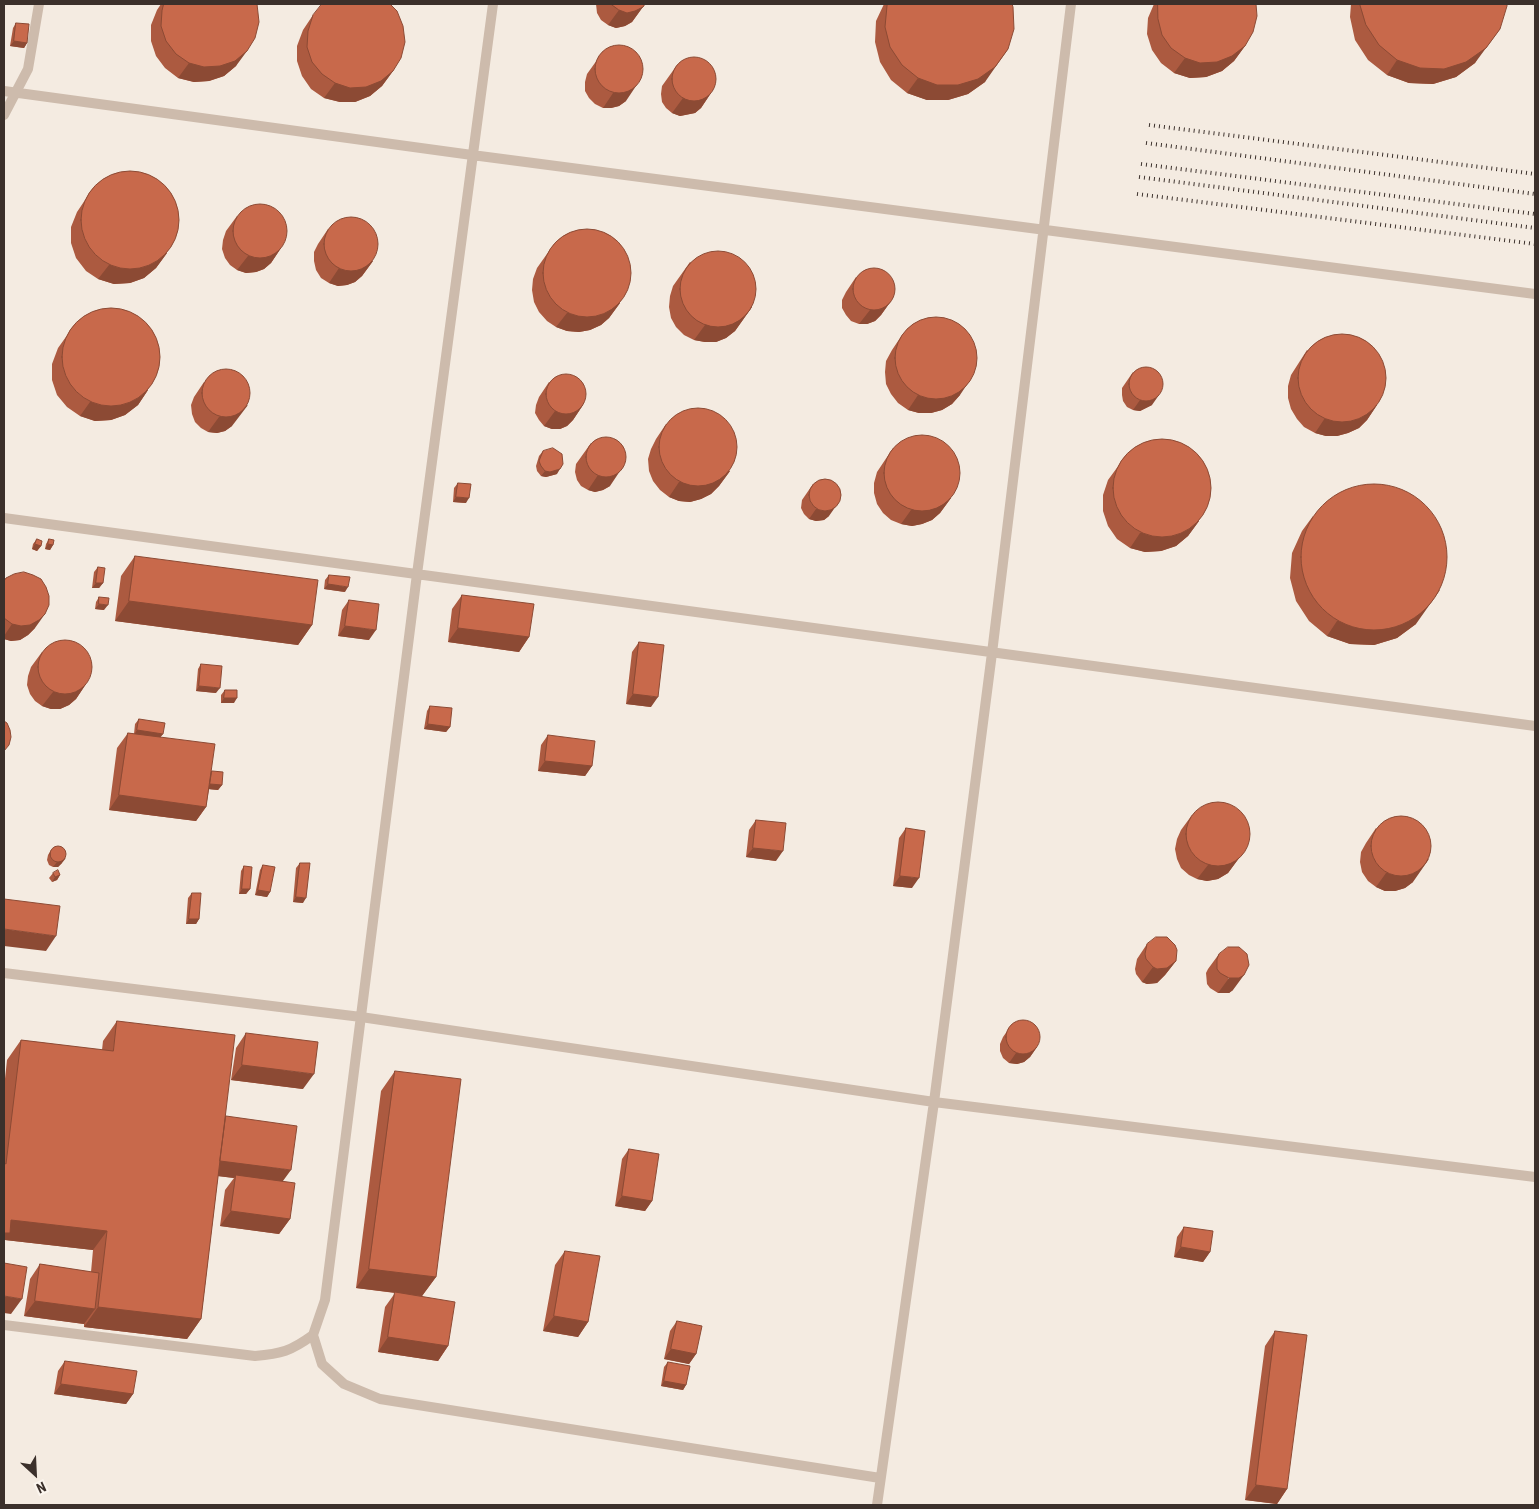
<!DOCTYPE html>
<html>
<head>
<meta charset="utf-8">
<style>
  body { margin:0 }
  #map { position:relative; width:1539px; height:1509px; overflow:hidden; background:#f4ebe1; font-family:"Roboto Condensed",sans-serif }
  canvas { display:block }
  .frame { position:absolute; inset:0; border:5px solid #3b302b; pointer-events:none }
  .north { position:absolute; left:10px; top:1449px; width:50px; height:50px; -webkit-text-stroke:4px #fbf5ee; paint-order:stroke; rotate:155deg; font-size:14px; font-weight:700; line-height:20px; text-align:center; color:#3b302b }
  .north::after { content:''; display:block; margin:auto; width:18px; height:22px; background:#3b302b; clip-path:polygon(50% 0,100% 100%,50% 72%,0 100%) }
</style>
</head>
<body>
<div id="map">
<canvas width="1539" height="1509"></canvas>
<div class="frame"></div>
<div class="north">N</div>
</div>
<script>
const ctx = document.querySelector('canvas').getContext('2d');
ctx.lineJoin = 'round';
function strokePath(path, color, width, dash) {
  ctx.strokeStyle = color;
  ctx.lineWidth = width;
  ctx.lineCap = dash ? 'butt' : 'round';
  ctx.setLineDash(dash || []);
  ctx.stroke(path);
}
function fillPath(path, color) {
  ctx.fillStyle = color;
  ctx.fill(path, 'evenodd');
}
strokePath(new Path2D(`
  M493,4L417,574L325,1300L313,1335L322,1364L344,1384L380,1399L880,1478
  M4,91L472,155L1535,294
  M4,115L28,69L39,4
  M4,518L1535,726
  M4,973L361,1017L934,1102L1535,1177
  M4,1325L255,1356C281,1354 291,1351 313,1335
  M877,1505L934,1102L992,653L1071,4`), '#cdbbac', 10);
strokePath(new Path2D(`
  M1149,125L1535,174
  M1146,143L1535,194
  M1141,164L1535,214
  M1139,177L1535,228
  M1137,194L1535,244`), '#3b302b', 4, [1, 4]);
fillPath(new Path2D(`
  M161,4H257L236,66L224,76L209,81L194,82L178,78L165,68L156,56L151,41V25L157,10Z
  M596,4H645L632,22L625,26L616,28L608,25L601,20L597,13Z
  M884,4H1012L985,82L968,94L948,100H927L907,93L891,80L880,62L875,42L876,21Z
  M1154,4H1256L1245,46L1234,61L1222,71L1206,77L1190,78L1174,73L1161,63L1152,50L1147,34L1148,18Z
  M1351,4H1507L1475,63L1456,77L1433,84L1409,83L1387,75L1368,60L1355,40L1350,17Z
  M313,15L393,71L382,86L370,96L355,102H340L324,98L311,89L302,76L297,61V46L303,30Z
  M16,23L27,43L24,48L10,46L13,28Z
  M602,53L626,101L619,106L611,108H603L595,104L589,98L585,91V82L587,74Z
  M677,65L711,93L701,108L695,113L680,116L672,113L666,108L662,102L661,94L662,86Z
  M87,197L167,253L156,268L144,278L130,283L114,284L98,279L86,271L76,258L71,243V227L77,212Z
  M237,216L281,248L271,263L264,269L256,272L246,273L237,270L230,265L225,258L222,249L223,240L226,231Z
  M328,229L373,261L362,276L355,282L347,285L338,286L329,283L321,278L316,270L314,261V252L318,244Z
  M554,244L620,303L609,318L601,325L590,330L579,332L567,331L556,327L547,321L539,312L534,302L532,290L533,279L537,268Z
  M690,262L752,307L735,331L726,338L716,342H705L694,340L684,335L676,327L671,318L669,307L670,296L673,286Z
  M856,277L891,301L881,315L875,321L867,324H859L851,321L846,315L842,308V300L846,292Z
  M68,334L148,390L138,405L125,415L111,420L95,421L80,416L67,407L57,395L52,380V364L58,348Z
  M902,335L960,395L952,404L942,410L931,413H919L908,410L898,403L891,394L886,384L885,372L886,361L892,350Z
  M1307,350L1377,405L1367,420L1359,428L1348,433L1337,436H1326L1315,433L1304,427L1297,419L1291,409L1288,398V386L1291,375Z
  M1133,372L1152,405L1140,411L1133,410L1127,407L1123,401L1122,395V388Z
  M204,382L232,426L225,431L217,433L208,432L201,428L195,422L192,414L191,405L194,397Z
  M549,382L583,405L573,420L567,426L560,429H552L544,426L539,420L535,413L536,405L539,397Z
  M666,424L730,471L719,486L711,494L701,499L690,502L679,501L669,497L660,490L653,481L649,471L648,459L651,449L656,439Z
  M591,443L610,486L603,490L595,492L588,490L581,486L577,480L575,472L576,464Z
  M893,448L951,498L940,513L932,520L922,524L912,526L901,524L891,520L883,513L877,504L874,493V483L877,472Z
  M543,451L557,474L546,477L541,476L537,471L536,466L539,456Z
  M1119,465L1199,521L1188,536L1176,546L1161,551L1145,552L1130,548L1117,539L1108,526L1103,511V495L1108,480Z
  M458,483L466,503L453,502L454,488Z
  M813,484L829,516L824,520L816,521L809,519L804,514L801,508L802,500Z
  M1313,516L1416,624L1397,638L1374,645L1350,644L1327,636L1309,621L1296,601L1290,578L1292,553L1302,531Z
  M37,539L41,546L37,551L32,549L33,544Z
  M49,539L53,545L50,550L45,549L46,544Z
  M135,556L312,625L298,645L115,621L121,576Z
  M98,567L103,583L99,588H92L94,572Z
  M329,575L345,592L324,589L325,580Z
  M4,581L35,628L28,635L20,640L11,641L4,639Z
  M462,595L529,637L519,652L448,642L452,609Z
  M99,597L104,610L95,609L96,602Z
  M349,600L369,640L338,636L342,610Z
  M639,642L651,707L626,704L632,652Z
  M42,652L86,684L76,699L69,705L60,709H51L42,706L35,701L30,694L27,685L28,676L31,667Z
  M201,664L216,693L196,691L198,669Z
  M225,690L234,703H221V695Z
  M430,706L450,727L446,732L424,729L427,711Z
  M139,719L163,734L160,737L211,772L212,771L222,785L218,790L209,789L206,807L196,821L109,810L117,748L128,733L134,734L135,724Z
  M548,735L592,766L585,776L538,771L541,745Z
  M1192,815L1245,850L1228,873L1218,879L1207,881L1197,879L1189,875L1181,868L1177,859L1175,849L1177,839L1181,830Z
  M756,820L776,861L746,857L749,830Z
  M906,828L912,888L893,886L899,838Z
  M1376,828L1413,882L1405,888L1395,891H1385L1376,887L1368,881L1362,872L1360,862L1361,852L1366,843Z
  M51,850L62,863L58,867H53L49,865L47,860L48,855Z
  M300,863L303,903L293,902L296,868Z
  M263,865L270,892L267,897L255,895L260,870Z
  M244,866L250,889L246,894H239L241,871Z
  M53,873L60,875L57,880L52,882L49,878Z
  M192,893L199,919L196,924H186L188,898Z
  M1147,944L1176,961L1165,975L1157,983L1147,984L1142,982L1136,974L1135,969L1137,959Z
  M1219,954L1233,990L1229,993H1218L1210,988L1207,984L1206,973L1208,969Z
  M117,1021L226,1116L283,1181L290,1219L279,1234L220,1226L225,1190L234,1178L218,1176L201,1319L187,1339L84,1327V1324L24,1316L30,1279L40,1264L91,1272L93,1250L5,1240L4,1242V1088L7,1060L21,1040L102,1050L103,1041Z
  M1010,1027L1037,1047L1030,1057L1024,1062L1017,1064L1009,1063L1003,1058L1000,1051V1044L1003,1037Z
  M246,1033L303,1089L231,1080L236,1048Z
  M395,1071L436,1277L422,1296L448,1346L438,1361L378,1352L385,1307L395,1293L356,1288L381,1091Z
  M629,1149L652,1201L645,1211L615,1206L622,1159Z
  M1184,1227L1210,1252L1203,1262L1174,1257L1177,1237Z
  M565,1251L588,1322L578,1337L543,1331L555,1265Z
  M677,1321L696,1354L689,1364L664,1359L670,1331Z
  M1275,1331L1287,1489L1277,1504L1245,1500L1265,1346Z
  M65,1361L133,1394L126,1404L54,1394L58,1371Z
  M668,1362L686,1385L683,1390L661,1386L664,1367Z`), '#ac5a40');
fillPath(new Path2D(`
  M645,4L632,22L625,26L616,28L608,25L619,10Z
  M1500,29L1475,63L1456,77L1433,84L1409,83L1387,75L1397,60Z
  M14,41L27,43L24,48L10,46Z
  M1245,46L1234,61L1222,71L1206,77L1190,78L1174,73L1185,58Z
  M1008,49L985,82L968,94L948,100H927L907,93L918,78Z
  M247,51L236,66L224,76L209,81L194,82L178,78L189,63Z
  M393,71L382,86L370,96L355,102H340L324,98L335,83Z
  M636,86L626,101L619,106L611,108H603L613,93Z
  M711,93L701,108L695,113L680,116L672,113L683,98Z
  M281,248L271,263L264,269L256,272L246,273L237,270L248,256Z
  M167,253L156,268L144,278L130,283L114,284L98,279L109,265Z
  M373,261L362,276L355,282L347,285L338,286L329,283L339,268Z
  M891,301L881,315L875,321L867,324H859L870,310Z
  M620,303L609,318L601,325L590,330L579,332L567,331L556,327L567,313Z
  M752,307L735,331L726,338L716,342H705L694,340L705,325Z
  M970,380L960,395L952,404L942,410L931,413H919L908,410L918,395Z
  M148,390L138,405L125,415L111,420L95,421L80,416L90,402Z
  M1159,395L1152,405L1140,411L1133,410L1140,400Z
  M248,405L232,426L225,431L217,433L208,432L219,417Z
  M583,405L573,420L567,426L560,429H552L544,426L555,411Z
  M1377,405L1367,420L1359,428L1348,433L1337,436H1326L1315,433L1325,418Z
  M560,469L557,474L546,477L541,476L545,471Z
  M620,471L610,486L603,490L595,492L588,490L598,475Z
  M730,471L719,486L711,494L701,499L690,502L679,501L669,497L679,482Z
  M456,497L469,498L466,503L453,502Z
  M951,498L940,513L932,520L922,524L912,526L901,524L911,510Z
  M836,506L829,516L824,520L816,521L809,519L816,509Z
  M1199,521L1188,536L1176,546L1161,551L1145,552L1130,548L1140,533Z
  M35,544L41,546L37,551L32,549Z
  M48,544L53,545L50,550L45,549Z
  M96,583H103L99,588H92Z
  M328,584L348,587L345,592L324,589Z
  M1440,590L1416,624L1397,638L1374,645L1350,644L1327,636L1337,621Z
  M129,601L312,625L298,645L115,621Z
  M99,604L108,605L104,610L95,609Z
  M45,614L35,628L28,635L20,640L11,641L4,639V636L12,624Z
  M345,626L376,630L369,640L338,636Z
  M458,628L529,637L519,652L448,642Z
  M86,684L76,699L69,705L60,709H51L42,706L53,692Z
  M199,686L220,688L216,693L196,691Z
  M633,694L658,697L651,707L626,704Z
  M224,698H237L234,703H221Z
  M428,724L450,727L446,732L424,729Z
  M137,730L163,734L159,739L134,735Z
  M545,761L592,766L585,776L538,771Z
  M210,784L222,785L218,790L207,789Z
  M119,795L206,807L196,821L109,810Z
  M753,848L783,851L776,861L746,857Z
  M1245,850L1228,873L1218,879L1207,881L1197,879L1208,865Z
  M66,858L62,863L58,867H53L57,862Z
  M1429,859L1413,882L1405,888L1395,891H1385L1376,887L1386,873Z
  M60,875L57,880L52,882L55,877Z
  M900,876L919,878L912,888L893,886Z
  M242,889H250L246,894H239Z
  M258,890L270,892L267,897L255,895Z
  M296,897L306,898L303,903L293,902Z
  M189,919H199L196,924H186Z
  M4,929L56,936L46,951L4,946Z
  M1176,961L1165,975L1157,983L1147,984L1142,982L1153,967Z
  M1244,975L1233,990L1229,993H1218L1229,978Z
  M1037,1047L1030,1057L1024,1062L1017,1064L1009,1063L1016,1053Z
  M242,1065L314,1074L303,1089L231,1080Z
  M219,1160L291,1170L280,1185L236,1175L234,1178L209,1175Z
  M622,1196L652,1201L645,1211L615,1206Z
  M231,1211L290,1219L279,1234L220,1226Z
  M11,1220L107,1231L93,1250L5,1240L4,1242V1231Z
  M1181,1247L1210,1252L1203,1262L1174,1257Z
  M369,1269L436,1277L422,1296L356,1288Z
  M4,1296L22,1299L11,1314L4,1313Z
  M35,1301L95,1309L84,1324L24,1316Z
  M98,1307L201,1319L187,1339L84,1327Z
  M554,1316L588,1322L578,1337L543,1331Z
  M388,1337L448,1346L438,1361L378,1352Z
  M671,1349L696,1354L689,1364L664,1359Z
  M664,1381L686,1385L683,1390L661,1386Z
  M61,1384L133,1394L126,1404L54,1394Z
  M1256,1485L1287,1489L1277,1504L1245,1500Z`), '#8c4a34');
const building = new Path2D(`
  M164,4H257L259,22L255,38L247,51L235,61L220,66L204,67L189,63L176,54L166,41L161,26L162,11Z
  M322,4H390L397,11L403,26L405,42L401,58L393,71L381,81L366,87L350,88L335,83L322,74L312,62L307,47L308,31L313,15Z
  M611,4H645L643,7L635,11L627,13L619,10Z
  M888,4H1012L1013,7L1014,29L1008,49L995,67L978,79L958,85H937L918,78L902,65L890,47L885,27L887,6Z
  M1158,4H1256L1257,16L1253,32L1245,46L1232,56L1217,62L1200,63L1185,58L1171,48L1162,35L1158,19Z
  M1360,4H1507V6L1500,29L1486,48L1466,62L1444,69L1420,68L1397,60L1379,45L1366,25Z
  M16,23L29,24L27,43L14,41Z
  M595 69a24 24 0 1 1 48 0a24 24 0 1 1-48 0Z
  M672 79a22 22 0 1 1 44 0a22 22 0 1 1-44 0Z
  M81 220a49 49 0 1 1 98 0a49 49 0 1 1-98 0Z
  M233 231a27 27 0 1 1 54 0a27 27 0 1 1-54 0Z
  M324 244a27 27 0 1 1 54 0a27 27 0 1 1-54 0Z
  M543 273a44 44 0 1 1 88 0a44 44 0 1 1-88 0Z
  M680 289a38 38 0 1 1 76 0a38 38 0 1 1-76 0Z
  M853 289a21 21 0 1 1 42 0a21 21 0 1 1-42 0Z
  M62 357a49 49 0 1 1 98 0a49 49 0 1 1-98 0Z
  M895 358a41 41 0 1 1 82 0a41 41 0 1 1-82 0Z
  M1298 378a44 44 0 1 1 88 0a44 44 0 1 1-88 0Z
  M1129 384a17 17 0 1 1 34 0a17 17 0 1 1-34 0Z
  M202 393a24 24 0 1 1 48 0a24 24 0 1 1-48 0Z
  M546 394a20 20 0 1 1 40 0a20 20 0 1 1-40 0Z
  M659 447a39 39 0 1 1 78 0a39 39 0 1 1-78 0Z
  M884 473a38 38 0 1 1 76 0a38 38 0 1 1-76 0Z
  M586 457a20 20 0 1 1 40 0a20 20 0 1 1-40 0Z
  M1113 488a49 49 0 1 1 98 0a49 49 0 1 1-98 0Z
  M553,448L562,454L563,464L560,469L550,472L545,471L541,466L539,461L543,451Z
  M809 495a16 16 0 1 1 32 0a16 16 0 1 1-32 0Z
  M458,483L471,484L469,498L456,497Z
  M1301 557a73 73 0 1 1 146 0a73 73 0 1 1-146 0Z
  M37,539L42,541L41,546L35,544Z
  M49,539L54,540L53,545L48,544Z
  M135,556L318,580L312,625L129,601Z
  M98,567L105,568L103,583H96Z
  M24,572L33,575L41,579L46,587L49,596V605L45,614L39,620L30,625L21,626L12,624L4,618V581L6,578L14,574Z
  M329,575L350,577L348,587L328,584Z
  M462,595L534,604L529,637L458,628Z
  M99,597L109,598L108,605L99,604Z
  M349,600L379,604L376,630L345,626Z
  M38 667a27 27 0 1 1 54 0a27 27 0 1 1-54 0Z
  M639,642L664,645L658,697L633,694Z
  M201,664L222,666L220,688L199,686Z
  M225,690H237V698H224Z
  M430,706L452,708L450,727L428,724Z
  M139,719L165,723L163,734L137,730Z
  M4,721L7,723L10,730L11,737L9,745L4,751Z
  M128,733L215,744L206,807L119,795Z
  M548,735L595,741L592,766L545,761Z
  M212,771L223,772L222,785L210,784Z
  M1186 834a32 32 0 1 1 64 0a32 32 0 1 1-64 0Z
  M1371 846a30 30 0 1 1 60 0a30 30 0 1 1-60 0Z
  M756,820L786,823L783,851L753,848Z
  M906,828L925,831L919,878L900,876Z
  M50 854a8 8 0 1 1 16 0a8 8 0 1 1-16 0Z
  M300,863H310L306,898L296,897Z
  M263,865L275,867L270,892L258,890Z
  M244,866L252,867L250,889H242Z
  M58,870L60,875L55,877L53,873Z
  M192,893H201L199,919H189Z
  M4,899L60,906L56,936L4,929Z
  M1156,937H1167L1175,945L1177,950L1176,961L1167,968L1157,969L1153,967L1146,959L1145,954L1147,944Z
  M1228,947H1239L1247,954L1249,965L1244,975L1239,978H1229L1220,973L1217,969V959L1219,954Z
  M1006 1037a17 17 0 1 1 34 0a17 17 0 1 1-34 0Z
  M117,1021L235,1035L201,1319L98,1307L107,1231L11,1220L10,1233H4V1163L6,1164L21,1040L113,1051Z
  M246,1033L318,1042L314,1074L242,1065Z
  M395,1071L461,1079L436,1277L369,1269Z
  M226,1116L297,1126L291,1170L220,1161Z
  M629,1149L659,1154L652,1201L622,1196Z
  M236,1175L295,1183L290,1219L231,1211Z
  M1184,1227L1213,1231L1210,1252L1181,1247Z
  M565,1251L600,1256L588,1322L554,1316Z
  M4,1263L27,1267L22,1299L4,1296Z
  M40,1264L99,1273L95,1309L35,1301Z
  M395,1292L455,1302L448,1346L388,1337Z
  M677,1321L702,1326L696,1354L671,1349Z
  M1275,1331L1307,1335L1287,1489L1256,1485Z
  M65,1361L137,1371L133,1394L61,1384Z
  M668,1362L690,1366L686,1385L664,1381Z`);
fillPath(building, '#c8694b');
strokePath(building, '#8c4a34', 1);
</script>
</body>
</html>
